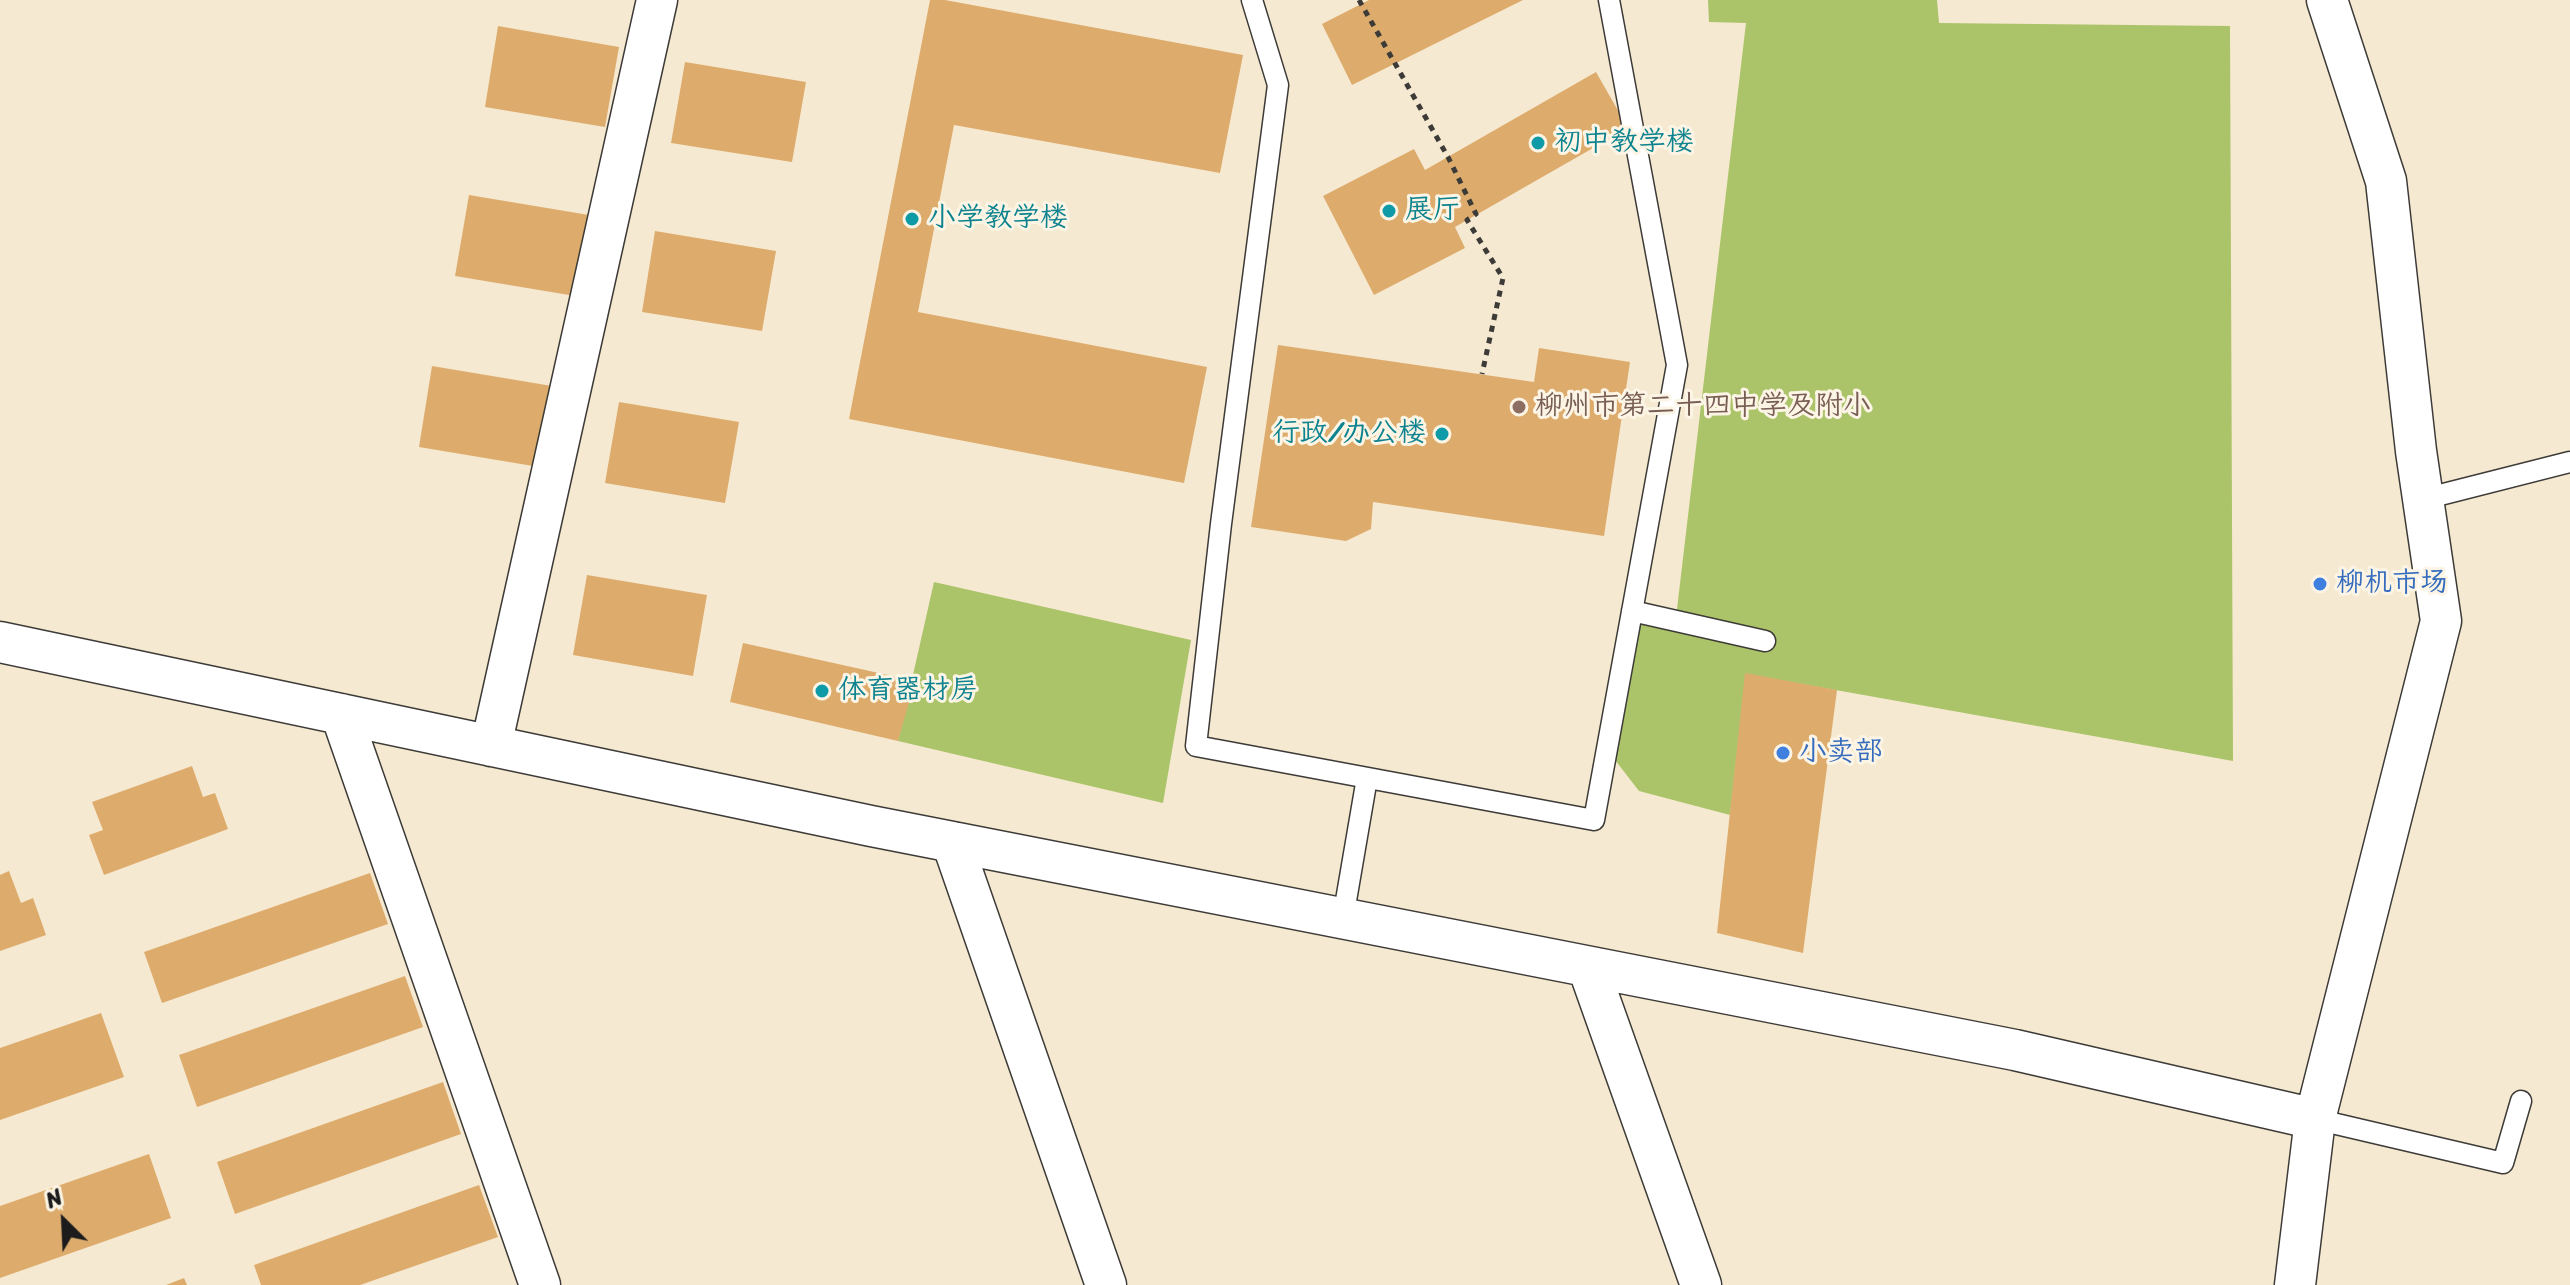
<!DOCTYPE html>
<html>
<head>
<meta charset="utf-8">
<style>
  body { margin:0 }
  #map { position:relative; width:2570px; height:1285px; overflow:hidden; background:#f6e9d1; font-family:Sriracha,sans-serif }
  canvas { display:block }
  .north { position:absolute; left:24px; top:1181px; width:80px; height:80px; -webkit-text-stroke:6px #fcf5e5; paint-order:stroke; rotate:336deg; font-size:22px; font-weight:700; line-height:32px; text-align:center; color:#1c1c1c }
  .north::after { content:''; display:block; margin:auto; width:28px; height:36px; background:#1c1c1c; clip-path:polygon(50% 0,100% 100%,50% 72%,0 100%) }
</style>
</head>
<body>
<div id="map">
<canvas width="2570" height="1285"></canvas>
<div class="north">N</div>
</div>
<script>
const ctx = document.querySelector('canvas').getContext('2d');
ctx.lineJoin = 'round';
function fillPath(path, color) {
  ctx.fillStyle = color;
  ctx.fill(path, 'evenodd');
}
function strokePath(path, color, width, dash) {
  ctx.strokeStyle = color;
  ctx.lineWidth = width;
  ctx.lineCap = dash ? 'butt' : 'round';
  ctx.setLineDash(dash || []);
  ctx.stroke(path);
}
function label(font, color, halo, rows, align = 'center') {
  ctx.font = font + ' Sriracha,"LXGW WenKai TC",sans-serif';
  ctx.lineWidth = 6;
  ctx.setLineDash([]);
  ctx.textBaseline = 'middle';
  ctx.strokeStyle = halo;
  ctx.fillStyle = color;
  for (const [text, x, y, turn = 0] of rows) {
    ctx.save();
    ctx.translate(x, y);
    ctx.rotate((+turn || 0) * Math.PI / 180);
    ctx.textAlign = isNaN(turn) ? turn : align;
    if (halo) ctx.strokeText(text, 0, 0);
    ctx.fillText(text, 0, 0);
    ctx.restore();
  }
}
fillPath(new Path2D(`
  M1708,0H1937L1939,23L2230,26L2233,761L1746,674L1730,815L1639,791L1615,760L1638,621L1675,626L1746,23L1709,22Z
  M934,582L1191,640L1163,803L898,741Z`), '#acc469');
fillPath(new Path2D(`
  M930,0H945L1243,55L1220,173L954,125L918,312L1207,367L1184,483L849,419Z
  M1369,0H1523L1352,85L1322,24Z
  M498,26L619,47L605,127L485,107Z
  M685,62L806,82L792,162L671,143Z
  M1596,72L1628,128L1455,227L1465,248L1374,295L1323,196L1414,149L1425,170Z
  M469,195L589,215L575,296L455,276Z
  M655,231L776,251L762,331L642,312Z
  M1278,345L1534,382L1539,348L1630,362L1604,536L1373,502L1371,529L1346,541L1251,527Z
  M432,366L552,386L539,467L419,447Z
  M619,402L739,422L725,503L605,483Z
  M587,575L707,595L693,676L573,655Z
  M743,643L915,681L898,741L730,702Z
  M1745,673L1837,690L1803,953L1717,933Z
  M192,766L203,797L215,793L228,829L104,875L89,835L103,830L92,802Z
  M9,871L21,903L33,898L46,935L0,951V875Z
  M370,873L388,924L162,1003L144,952Z
  M405,976L423,1027L197,1107L179,1055Z
  M101,1013L124,1077L0,1120V1048Z
  M443,1082L461,1134L235,1214L217,1162Z
  M149,1154L171,1218L0,1278V1206Z
  M479,1185L498,1237L360,1285H261L254,1265Z
  M184,1278L187,1285H166Z`), '#ddac6d');
const lane = new Path2D(`
  M1252,0L1278,85L1221,524L1196,746L1594,820L1677,365L1609,0
  M2424,499L2570,462
  M1632,611L1765,641
  M1343,918L1367,778
  M2315,1119L2503,1163L2521,1101`);
const street = new Path2D(`
  M0,642L871,826L2015,1050L2315,1119
  M341,714L540,1285
  M491,746L657,0
  M952,842L1106,1285
  M1588,967L1701,1285
  M2295,1285L2315,1119L2441,621L2416,451L2386,181L2327,0`);
strokePath(lane, '#3d3b37', 23);
strokePath(street, '#3d3b37', 43);
strokePath(new Path2D(`
  M1359,0L1448,157L1476,214L1467,220L1503,278L1482,374`), '#3d3b37', 5, [6, 6]);
strokePath(lane, '#fff', 20);
strokePath(street, '#fff', 40);
for (const [x, y, r, color] of [
  [1538,143,8,"#0f9aa8"],
  [1389,211,8,"#0f9aa8"],
  [912,219,8,"#0f9aa8"],
  [1519,407,8,"#8d6e63"],
  [1442,434,8,"#0f9aa8"],
  [2320,584,8,"#3f7fe0"],
  [822,691,8,"#0f9aa8"],
  [1783,753,8,"#3f7fe0"]
]) {
  const dot = new Path2D();
  dot.arc(x, y, r, 0, 2 * Math.PI);
  ctx.fillStyle = color;
  ctx.fill(dot);
  strokePath(dot, '#fcf5e5', 3);
}
label('28px', '#0d838f', '#fcf5e5', [
  ["初中教学楼",1554,143],
  ["展厅",1405,211],
  ["小学教学楼",928,219],
  ["行政/办公楼",1426,434,"right"],
  ["体育器材房",838,691]
], 'left');
label('28px', '#785e54', '#fcf5e5', [
  ["柳州市第二十四中学及附小",1535,407]
], 'left');
label('28px', '#366cbe', '#fcf5e5', [
  ["柳机市场",2336,584],
  ["小卖部",1799,753]
], 'left');
</script>
</body>
</html>
